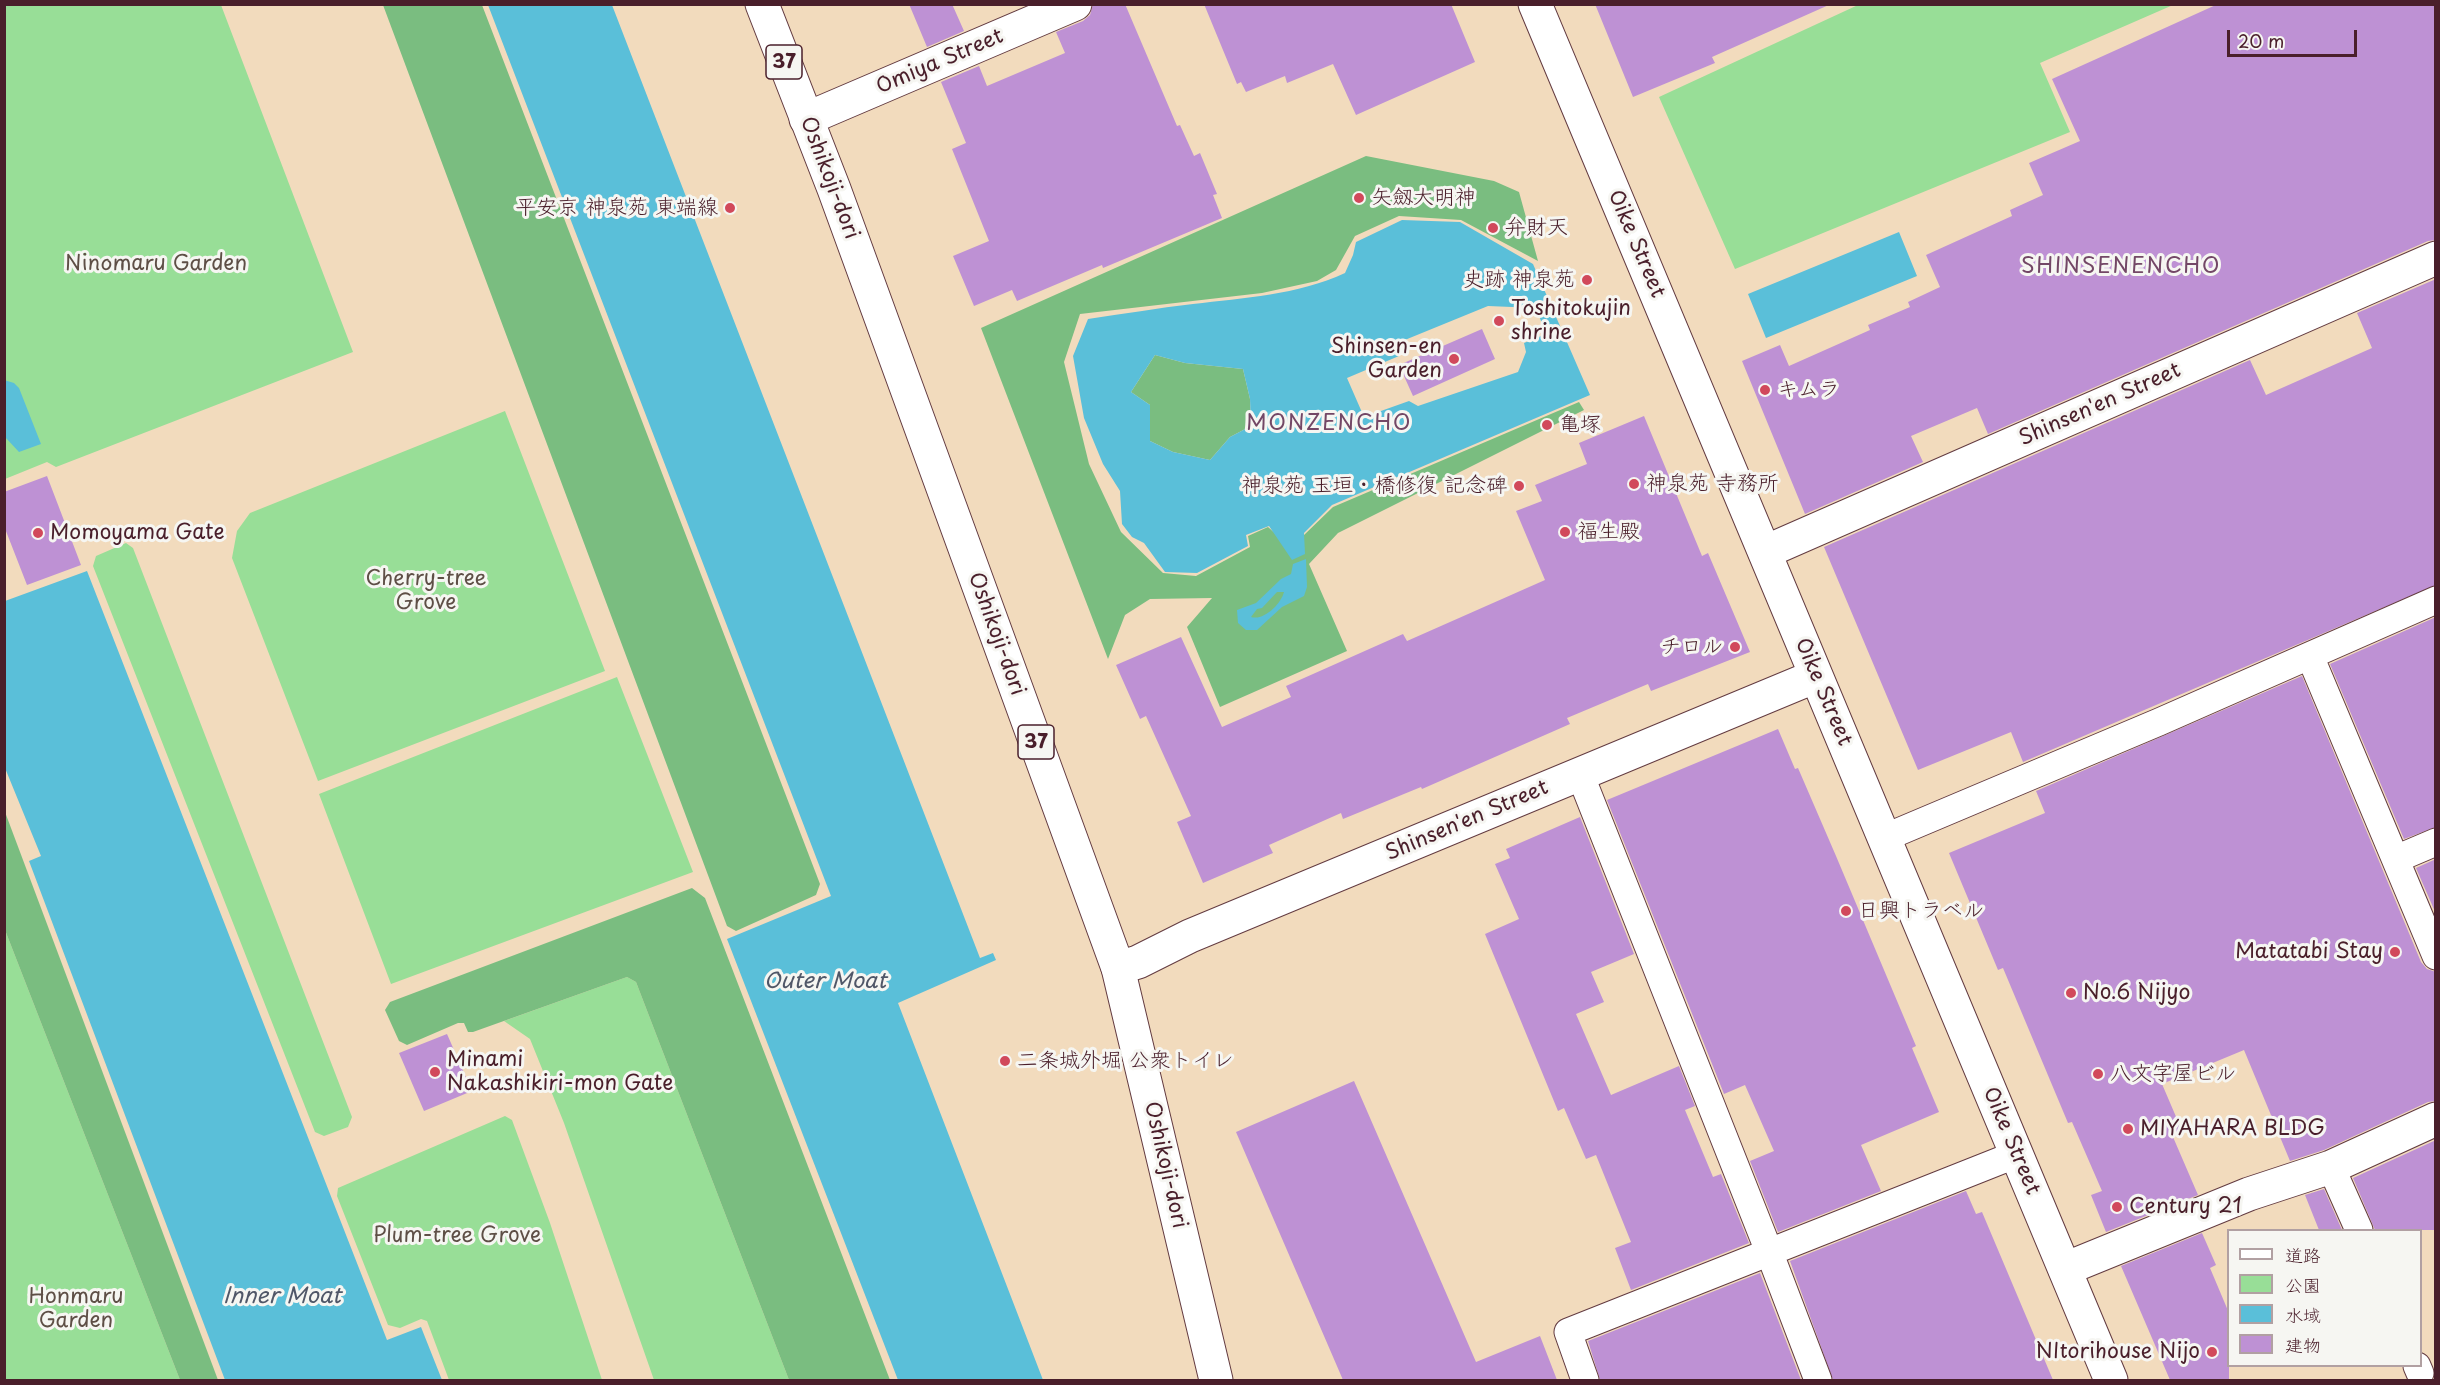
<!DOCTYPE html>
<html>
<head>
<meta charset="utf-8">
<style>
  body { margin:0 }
  #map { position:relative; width:2440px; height:1385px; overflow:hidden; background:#f2dbbd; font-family:"Playpen Sans","Klee One",sans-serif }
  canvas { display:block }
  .frame { position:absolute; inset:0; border:6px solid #4a1f2b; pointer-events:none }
  .legend { position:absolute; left:2227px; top:1229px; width:195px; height:138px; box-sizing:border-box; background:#f6f6f2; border:2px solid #b1a0a2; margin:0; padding:8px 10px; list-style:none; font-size:18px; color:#4a1f2b }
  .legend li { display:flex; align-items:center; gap:12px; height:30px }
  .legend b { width:30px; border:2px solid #b1a0a2 }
  .scale { position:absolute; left:2227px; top:30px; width:130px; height:27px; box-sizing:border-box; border:3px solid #4a1f2b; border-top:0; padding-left:8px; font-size:18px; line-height:21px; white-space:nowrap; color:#4a1f2b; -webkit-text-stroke:4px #f6f6f2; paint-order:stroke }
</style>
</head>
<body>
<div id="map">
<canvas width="2440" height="1385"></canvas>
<div class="frame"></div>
<ul class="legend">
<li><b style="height:8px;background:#fff"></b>道路</li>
<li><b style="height:16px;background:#98de97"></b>公園</li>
<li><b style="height:16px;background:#5abfd9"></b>水域</li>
<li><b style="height:16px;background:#be91d4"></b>建物</li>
</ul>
<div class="scale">20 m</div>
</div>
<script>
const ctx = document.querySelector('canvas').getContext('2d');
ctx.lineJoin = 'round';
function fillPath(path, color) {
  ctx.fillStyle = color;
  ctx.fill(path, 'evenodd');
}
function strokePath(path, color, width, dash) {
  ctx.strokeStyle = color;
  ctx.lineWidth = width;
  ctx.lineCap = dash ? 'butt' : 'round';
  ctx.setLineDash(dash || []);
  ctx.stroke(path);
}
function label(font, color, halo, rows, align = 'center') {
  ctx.font = font + ' "Playpen Sans","Klee One",sans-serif';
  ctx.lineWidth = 6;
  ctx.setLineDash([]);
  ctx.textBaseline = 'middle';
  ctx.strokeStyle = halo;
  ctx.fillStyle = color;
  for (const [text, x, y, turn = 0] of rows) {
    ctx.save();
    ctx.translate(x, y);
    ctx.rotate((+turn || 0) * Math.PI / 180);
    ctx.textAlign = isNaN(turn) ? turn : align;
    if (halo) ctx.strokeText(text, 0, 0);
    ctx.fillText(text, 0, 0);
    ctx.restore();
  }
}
fillPath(new Path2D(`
  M5,5H221L353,352L56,467L47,462L5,479Z
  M1858,5V4L2173,5L2040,63L2070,132L1735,269L1659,97Z
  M505,411L605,671L318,781L232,558L237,531L250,513Z
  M126,543L133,548L352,1117L348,1127L324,1136L315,1132L93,566L96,556Z
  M617,677L693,872L391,984L319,794Z
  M4,930H5L180,1380H5Z
  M627,977L636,982L789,1380H654L564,1123L530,1039L504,1021Z
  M505,1116L512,1120L550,1223L602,1380H449L427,1321L421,1319L400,1328L388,1325L337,1196L338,1188Z`), '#98de97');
fillPath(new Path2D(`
  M383,5H482L820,884L816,895L736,931L727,926Z
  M1366,156L1494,181L1519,192L1538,261L1461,220L1399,216L1355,236L1336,270L1317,281L1262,293L1080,314L1064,362L1089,464L1121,532L1163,573L1196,576L1250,547L1248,536L1268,527L1278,536L1304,535L1333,507L1579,402L1584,410L1338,533L1309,564L1347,651L1220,707L1187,627L1212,598L1150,599L1125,615L1108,659L981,328Z
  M1155,355L1185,363L1243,369L1250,399L1251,426L1230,437L1210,460L1173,452L1150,441V405L1131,392Z
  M4,812H5L218,1380H180L5,930Z
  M692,888L705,898L890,1380H789L636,982L627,977L473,1032H468L464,1023H458L407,1045L399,1041L385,1010L390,1002Z`), '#7abd80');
fillPath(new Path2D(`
  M488,5H612L980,958L993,953L996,960L898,1003L1043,1380H898L727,939L831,896Z
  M1402,220L1460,222L1533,264L1590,395L1332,505L1304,533L1305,554L1292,560L1269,526L1246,535L1248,546L1197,573L1165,572L1144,543L1132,537L1122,524L1120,491L1103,464L1084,418L1073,356L1088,319C1123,314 1158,308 1193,304C1244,298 1297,295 1345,273L1353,255L1356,242ZM1488,306L1536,308L1546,334L1524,343L1526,352L1518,372L1418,406L1409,401L1364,417L1347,378L1399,356L1395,344ZM1155,355L1185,363L1243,369L1250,399L1251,426L1230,437L1210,460L1173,452L1150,441V405L1131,392Z
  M1899,232L1917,276L1766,338L1748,294Z
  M4,380L14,383L19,388L41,444L19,452L5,437Z
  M1306,559L1307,587L1304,596L1282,607L1257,630H1246L1238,623L1237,610L1256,603L1281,579L1291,574L1293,564ZM1277,592H1284C1281,604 1264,621 1251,617L1257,609L1262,608Z
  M87,571L387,1340L421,1327L442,1380H225L29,861L41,856L5,768V601Z`), '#5abfd9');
fillPath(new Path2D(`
  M909,4H952L964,31L927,47Z
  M1093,4H1125L1177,126L1180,125L1194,156L1200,153L1217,194L1213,195L1222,218L1103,268L1102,265L1017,301L1012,290L974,306L953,256L989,241L952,149L966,143L941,82L979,66L987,86L1065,53L1056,32L1083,21L1090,15Z
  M1204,4H1451L1475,62L1356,115L1333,64L1287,83L1285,76L1246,92L1241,82L1237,84Z
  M1595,4H1831L1712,57L1715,63L1633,97Z
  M2218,4H2436V240L2428,241L1988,434L1977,408L1911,436L1923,462L1805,514L1742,361L1780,345L1789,366L1870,330L1868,325L1910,307L1908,302L1940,287L1926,255L2012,216L2010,210L2043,195L2029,163L2080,141L2052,79Z
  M2436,279V585L2023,762L2011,732L1918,770L1824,547L2250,360L2266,395L2372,348L2357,313Z
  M1482,329L1495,359L1413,396L1399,365Z
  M1644,416L1702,556L1708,553L1750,652L1651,691L1648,684L1567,718L1570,724L1422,789L1421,787L1343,819L1341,813L1269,845L1273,853L1203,883L1177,822L1191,816L1146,716L1140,719L1116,665L1181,637L1222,727L1291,697L1286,686L1403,634L1407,641L1545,580L1516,511L1542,501L1535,485L1587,464L1579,443Z
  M47,476L81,565L27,585L4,526V492Z
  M2436,617V827L2404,839L2330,664Z
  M2302,676L2421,962L2427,969L2436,972V1101L2428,1102L2324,1150L2290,1161L2244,1050L2162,1084L2183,1133L2173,1137L2198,1195L2106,1232L2091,1195L2102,1191L2072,1122L2068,1123L2003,968L1998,970L1949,853L2045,813L2036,791Z
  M1778,729L1795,769L1798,768L1836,856L1916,1046L1912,1048L1939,1112L1861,1145L1881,1191L1778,1232L1750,1161L1774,1151L1745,1085L1724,1094L1607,800Z
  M1580,817L1634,954L1591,972L1604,1002L1576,1014L1611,1095L1679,1066L1695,1106L1685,1110L1713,1177L1721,1174L1749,1243L1631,1290L1615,1248L1631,1242L1596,1155L1586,1159L1564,1108L1558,1111L1485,934L1519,919L1495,864L1510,858L1506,849Z
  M2436,859V914L2416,868Z
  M447,1034L472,1091L424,1111L399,1053Z
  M1354,1081L1476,1362L1540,1336L1557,1380H1343L1236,1132Z
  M2436,1140V1230H2375L2353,1178Z
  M2324,1189L2342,1230H2319L2305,1195Z
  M1966,1191L1976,1214L1982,1212L2053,1380H1833L1790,1261Z
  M2202,1233L2216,1265L2210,1268L2229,1313V1380H2170L2121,1266Z
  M1760,1273L1801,1380H1600L1588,1341Z`), '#be91d4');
const service = new Path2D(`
  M2310,656L2436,956
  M1580,774L1770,1254L1818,1380
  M1884,838L2159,722L2436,600
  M2396,859L2436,842
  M2331,1167L2359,1230
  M2417,1366L2420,1373
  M1585,1380L1568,1332L2017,1154`);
const minor = new Path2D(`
  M806,119L1075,4
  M1765,552L2436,258
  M2065,1269L2249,1194L2331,1167L2436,1119`);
const tertiary = new Path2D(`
  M1535,4L2111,1380
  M1118,968L1138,962L1190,936L1816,676`);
const primary = new Path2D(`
  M762,4L834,189L1118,968L1216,1380`);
strokePath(service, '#633b41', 29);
strokePath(minor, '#633b41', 35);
strokePath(tertiary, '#633b41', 35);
strokePath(primary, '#633b41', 35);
strokePath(service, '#fff', 27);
strokePath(minor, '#fff', 33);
strokePath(tertiary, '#fff', 33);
strokePath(primary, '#fff', 33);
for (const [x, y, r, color] of [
  [1359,198,6,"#d1495b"],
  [730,208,6,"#d1495b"],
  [1493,228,6,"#d1495b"],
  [1587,280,6,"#d1495b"],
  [1499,321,6,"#d1495b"],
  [1454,359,6,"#d1495b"],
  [1765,390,6,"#d1495b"],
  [1547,425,6,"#d1495b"],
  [1634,484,6,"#d1495b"],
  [1519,486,6,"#d1495b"],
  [1565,532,6,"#d1495b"],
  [38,533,6,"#d1495b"],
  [1735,647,6,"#d1495b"],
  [1846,911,6,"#d1495b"],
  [2395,952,6,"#d1495b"],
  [2071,993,6,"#d1495b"],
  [1005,1061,6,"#d1495b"],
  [435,1072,6,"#d1495b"],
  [2098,1074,6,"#d1495b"],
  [2128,1129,6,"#d1495b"],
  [2117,1207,6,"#d1495b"],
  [2212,1352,6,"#d1495b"]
]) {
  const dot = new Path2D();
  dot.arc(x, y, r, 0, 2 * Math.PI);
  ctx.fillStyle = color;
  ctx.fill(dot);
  strokePath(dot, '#f6f6f2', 2);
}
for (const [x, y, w] of [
  [784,62,36],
  [1036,742,36]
]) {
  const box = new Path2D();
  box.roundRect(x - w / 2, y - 17, w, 34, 4.5);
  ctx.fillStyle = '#f6f6f2';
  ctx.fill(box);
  strokePath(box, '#4a1f2b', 1.5);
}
label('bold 20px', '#4a1f2b', null, [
  ["37",784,62],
  ["37",1036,742]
]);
label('21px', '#4a1f2b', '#f6f6f2', [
  ["Omiya Street",940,62,-23],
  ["Oshikoji-dori",829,178,69],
  ["Oike Street",1636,244,67],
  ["Shinsen'en Street",2100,405,-24],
  ["Oshikoji-dori",996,634,70],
  ["Oike Street",1823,692,67],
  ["Shinsen'en Street",1467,821,-23],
  ["Oike Street",2011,1141,67],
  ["Oshikoji-dori",1165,1165,77]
]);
label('21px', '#4a1f2b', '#f6f6f2', [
  ["矢劔大明神",1371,198],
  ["平安京 神泉苑 東端線",718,208,"right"],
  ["弁財天",1505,228],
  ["史跡 神泉苑",1575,280,"right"],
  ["Toshitokujin",1511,309],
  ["shrine",1511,333],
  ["Shinsen-en",1442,347,"right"],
  ["Garden",1442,371,"right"],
  ["キムラ",1777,390],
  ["亀塚",1559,425],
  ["神泉苑 寺務所",1646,484],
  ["神泉苑 玉垣・橋修復 記念碑",1507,486,"right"],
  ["福生殿",1577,532],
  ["Momoyama Gate",50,533],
  ["チロル",1723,647,"right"],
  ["日興トラベル",1858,911],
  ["Matatabi Stay",2383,952,"right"],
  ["No.6 Nijyo",2083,993],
  ["Minami",447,1060],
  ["Nakashikiri-mon Gate",447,1084],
  ["二条城外堀 公衆トイレ",1017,1061],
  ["八文字屋ビル",2110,1074],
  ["MIYAHARA BLDG",2140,1129],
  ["Century 21",2129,1207],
  ["NItorihouse Nijo",2200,1352,"right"]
], 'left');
label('21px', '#5e4f46', '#f6f6f2', [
  ["Ninomaru Garden",156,264],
  ["Cherry-tree",426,579],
  ["Grove",426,603],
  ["Plum-tree Grove",457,1236],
  ["Honmaru",76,1297],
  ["Garden",76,1321]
]);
ctx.letterSpacing = '1.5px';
label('22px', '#734766', '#f6f6f2', [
  ["SHINSENENCHO",2121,267],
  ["MONZENCHO",1329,424]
]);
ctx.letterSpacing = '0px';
label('italic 22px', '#505768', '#f6f6f2', [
  ["Outer Moat",825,982],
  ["Inner Moat",282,1297]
]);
</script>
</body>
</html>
